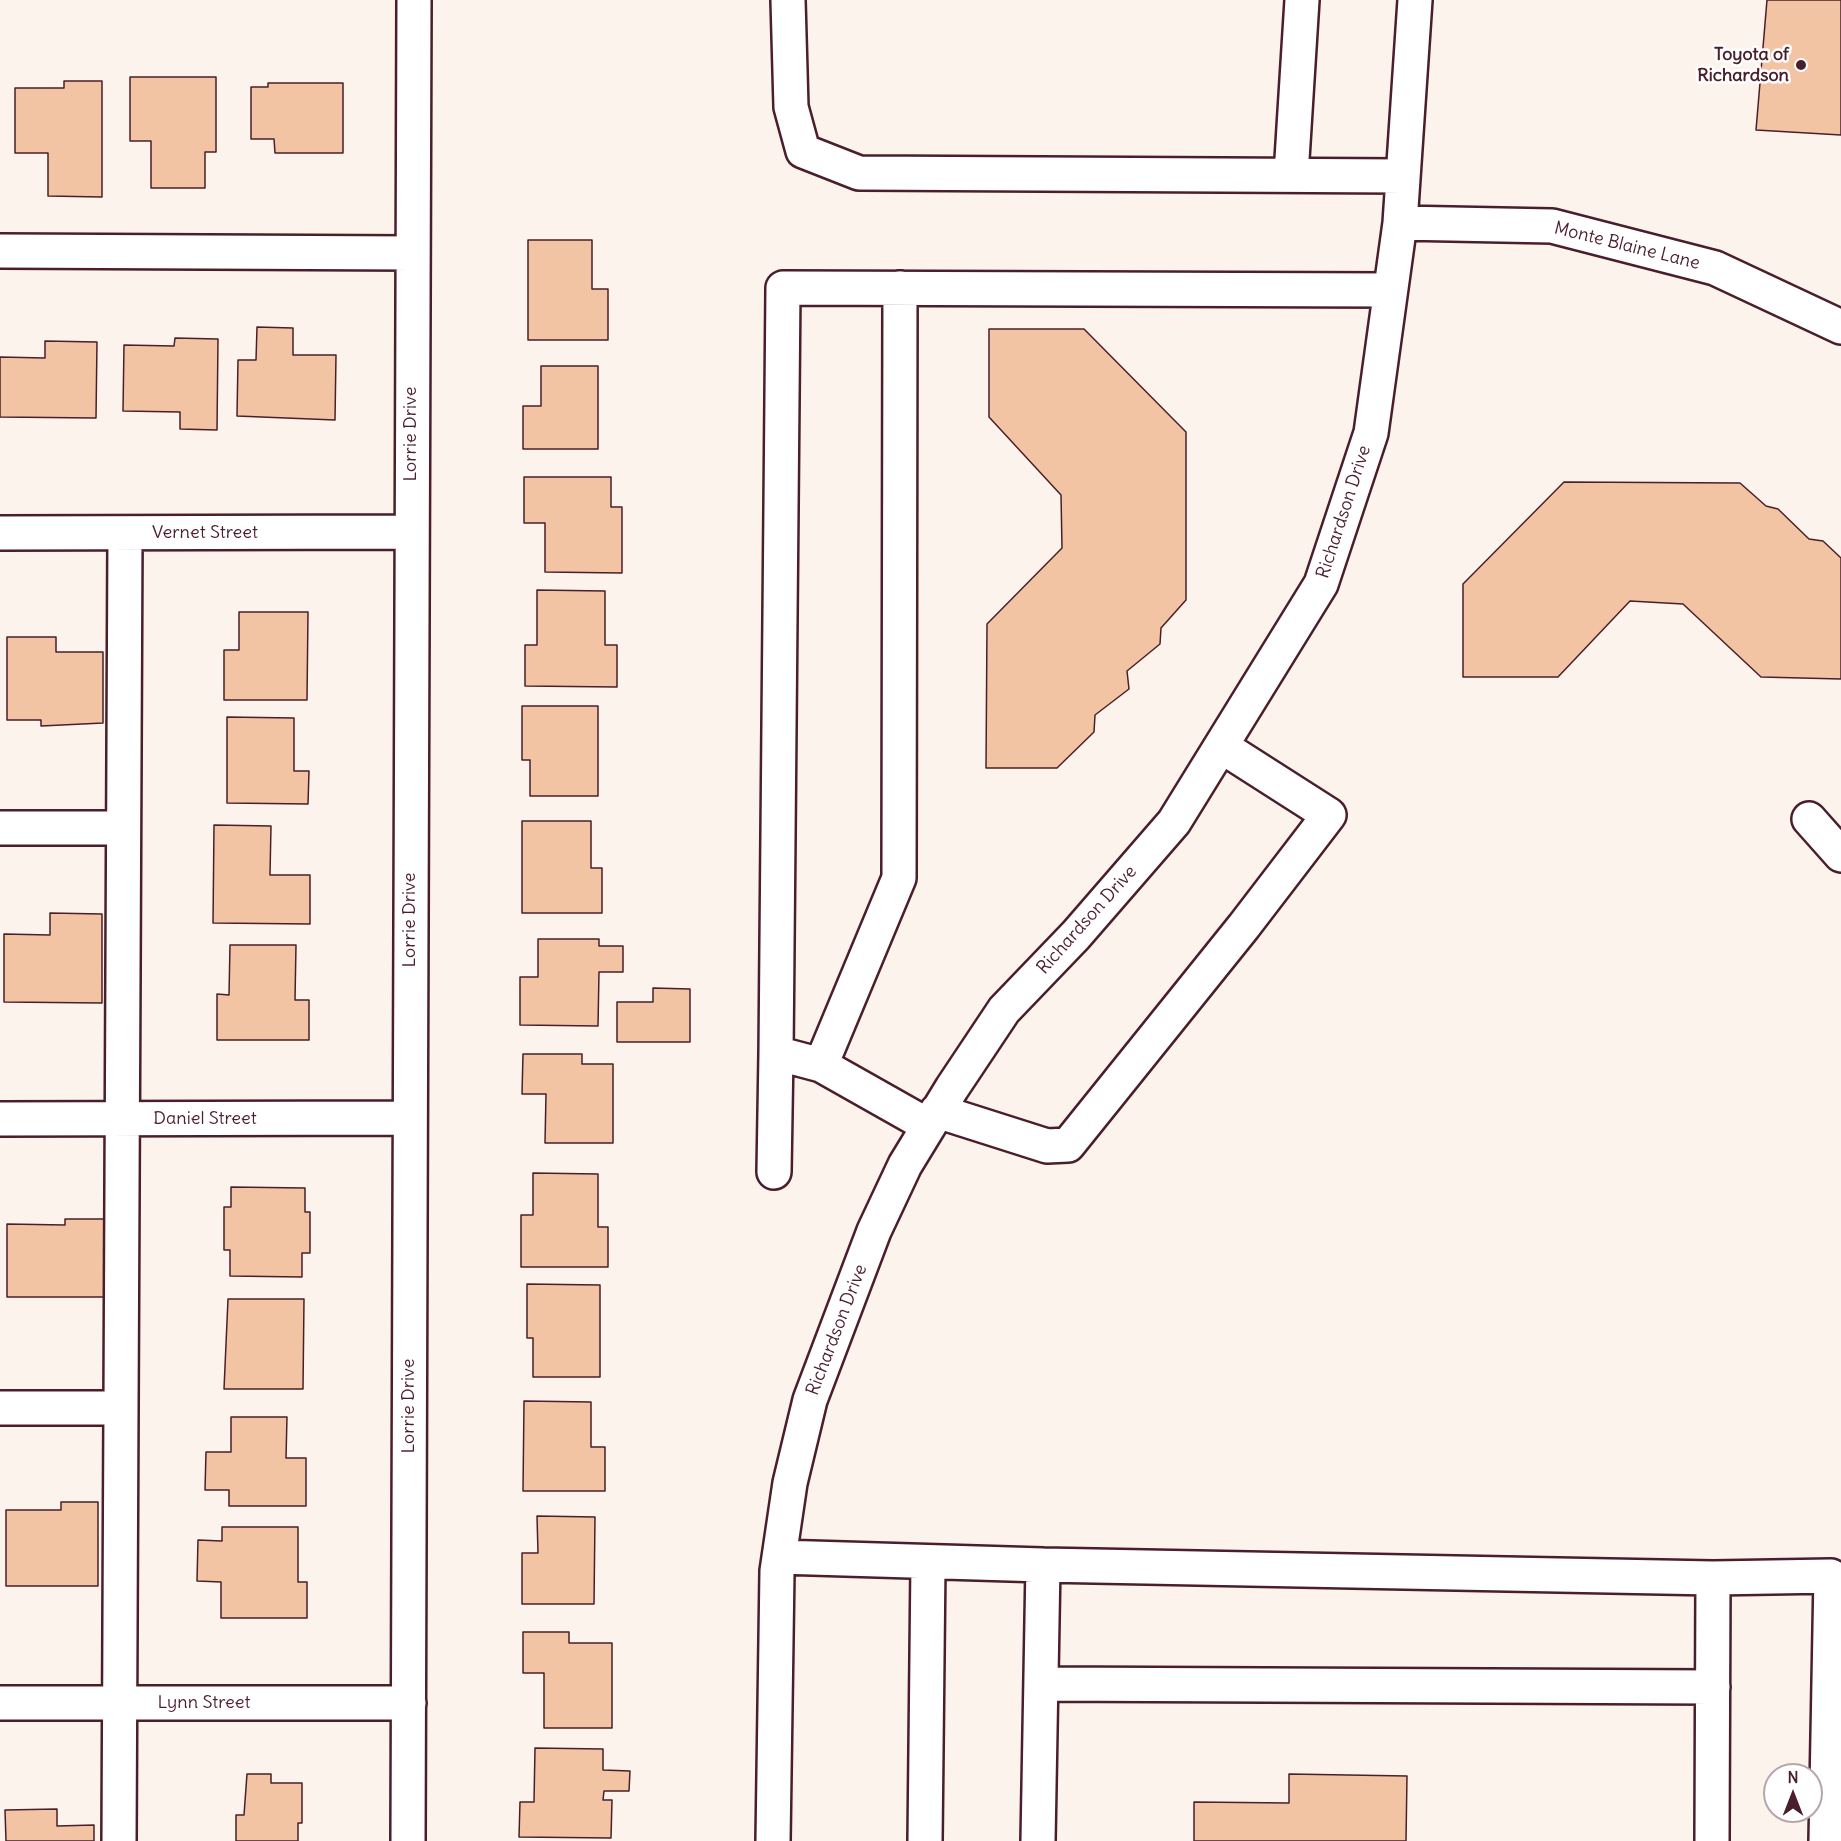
<!DOCTYPE html>
<html>
<head>
<meta charset="utf-8">
<style>
  body { margin:0 }
  #map { position:relative; width:1841px; height:1841px; overflow:hidden; background:#fdf3ed; font-family:Delius,sans-serif }
  canvas { display:block }
  .north { position:absolute; left:1763px; top:1763px; width:60px; height:60px; box-sizing:border-box; background:#fff; border:2px solid #b7a5aa; border-radius:50%; rotate:0deg; font-size:16px; font-weight:700; line-height:24px; text-align:center; color:#4a1f2b }
  .north::after { content:''; display:block; margin:auto; width:21px; height:27px; background:#4a1f2b; clip-path:polygon(50% 0,100% 100%,50% 72%,0 100%) }
</style>
</head>
<body>
<div id="map">
<canvas width="1841" height="1841"></canvas>
<div class="north">N</div>
</div>
<script>
const ctx = document.querySelector('canvas').getContext('2d');
ctx.lineJoin = 'round';
function fillPath(path, color) {
  ctx.fillStyle = color;
  ctx.fill(path, 'evenodd');
}
function strokePath(path, color, width, dash) {
  ctx.strokeStyle = color;
  ctx.lineWidth = width;
  ctx.lineCap = dash ? 'butt' : 'round';
  ctx.setLineDash(dash || []);
  ctx.stroke(path);
}
function label(font, color, halo, rows, align = 'center') {
  ctx.font = font + ' Delius,sans-serif';
  ctx.lineWidth = 5;
  ctx.setLineDash([]);
  ctx.textBaseline = 'middle';
  ctx.strokeStyle = halo;
  ctx.fillStyle = color;
  for (const [text, x, y, turn = 0] of rows) {
    ctx.save();
    ctx.translate(x, y);
    ctx.rotate((+turn || 0) * Math.PI / 180);
    ctx.textAlign = isNaN(turn) ? turn : align;
    if (halo) ctx.strokeText(text, 0, 0);
    ctx.fillText(text, 0, 0);
    ctx.restore();
  }
}
const building = new Path2D(`
  M1767,0H1841V135L1756,130Z
  M130,77H216V152H205V188H151V141H130Z
  M64,81H102V197L48,196V153H15V88H64Z
  M268,83H343V153H275L274,139H251V87H268Z
  M528,240H592V289H608V340H528Z
  M257,327L293,328V355H336L335,420L237,416L238,360H256Z
  M989,329H1084L1186,432V600L1161,628L1160,644L1127,671L1129,689L1095,715L1094,732L1057,768H986L987,624L1062,548L1061,495L989,417Z
  M175,338L218,339L217,430L180,429V412L123,411L124,345L174,346Z
  M45,341L97,342L96,418L0,417V357L45,358Z
  M541,366H598V449H523V406H541Z
  M524,477H611V507H622V573L545,572V523H524Z
  M1564,482L1740,483L1766,506L1778,509L1809,539L1823,541L1841,558V679L1761,677L1683,604L1630,601L1558,677H1463V584Z
  M537,590L605,591V645H617V687L525,686V645H537Z
  M239,612H308L307,700H224V650H239Z
  M7,637H56V652H103V723L41,726V720H7Z
  M522,706H598V796H530V760H522Z
  M227,717L294,718V771H309L308,804L227,803Z
  M522,821H591V868H602V913H522Z
  M214,825L271,826L270,875H310V924L213,923Z
  M50,913L102,914V1003L4,1002V934L50,935Z
  M538,939H599V946H623V972H599L598,1026L520,1025V977H538Z
  M230,945H296L295,1000H309V1040H217V994L229,995Z
  M653,988L690,989V1042H617V1002H653Z
  M523,1054H582V1064H613V1143H545L546,1094H522Z
  M533,1173L598,1174V1227H608V1267H521V1215H533Z
  M231,1187L305,1188V1212H310V1253H302V1277L230,1276V1250H224V1207H231Z
  M65,1219H104V1297H7V1224L65,1225Z
  M527,1284L600,1285V1377H533V1338H527Z
  M228,1299H304L303,1389H224Z
  M524,1401L591,1402V1447H605V1491H523Z
  M231,1417H287L286,1458H306V1506H229V1490H205L206,1452H231Z
  M61,1502H98V1586H6V1510H61Z
  M537,1516L595,1517L594,1604H522V1553H538Z
  M222,1527H298V1582H307V1618H221V1582L197,1581L198,1540L222,1541Z
  M523,1632H569V1643H612V1728H544V1673H523Z
  M535,1748L603,1749V1770L630,1771L629,1791H604L603,1800H612L611,1838L519,1837L520,1802H534Z
  M247,1774H271V1783H302V1823H298V1841H236V1815H244Z
  M1289,1774L1407,1776L1406,1841H1194V1802L1289,1803Z
  M57,1809V1826L94,1825V1841H6L5,1810Z`);
fillPath(building, '#f3c4a3');
strokePath(building, '#4a1f2b', 1.5);
const minor = new Path2D(`
  M788,0L791,107L803,151L859,173L1403,176
  M1291,175L1302,0
  M1400,223L1552,226L1715,268L1841,327
  M0,251L412,253
  M0,533L411,532
  M1809,819L1841,855
  M0,828H123
  M821,1065L899,878L900,288
  M937,1111L1047,1146L1068,1145L1244,926L1329,815L1221,746
  M0,1119L410,1118
  M929,1126L821,1065L776,1053L783,288L1390,290
  M774,1172L776,1053
  M0,1408H121
  M779,1557L1043,1565
  M1041,1684L1713,1687
  M0,1703H409
  M119,1841L125,533
  M408,1841L414,0
  M773,1841L777,1571L790,1483L810,1400L874,1231L905,1165L952,1088L1004,1010L1076,935L1174,822L1321,584L1371,433L1400,223L1415,0
  M925,1841L928,1563
  M1038,1841L1043,1565L1713,1578L1831,1576L1826,1841
  M1712,1841L1713,1578`);
strokePath(minor, '#4a1f2b', 38);
strokePath(minor, '#fff', 33);
for (const [x, y, r, color] of [
  [1801,65,6,"#4a1f2b"]
]) {
  const dot = new Path2D();
  dot.arc(x, y, r, 0, 2 * Math.PI);
  ctx.fillStyle = color;
  ctx.fill(dot);
  strokePath(dot, '#fff', 2);
}
label('bold 18px', '#4a1f2b', '#fff', [
  ["Toyota of",1789,55],
  ["Richardson",1789,76]
], 'right');
label('18px', '#4a1f2b', '#fff', [
  ["Monte Blaine Lane",1627,246,14],
  ["Lorrie Drive",411,434,-90],
  ["Richardson Drive",1344,512,-72],
  ["Vernet Street",205,533],
  ["Lorrie Drive",410,920,-90],
  ["Richardson Drive",1087,920,-48],
  ["Daniel Street",205,1119],
  ["Richardson Drive",837,1330,-69],
  ["Lorrie Drive",409,1406,-90],
  ["Lynn Street",204,1703]
]);
</script>
</body>
</html>
